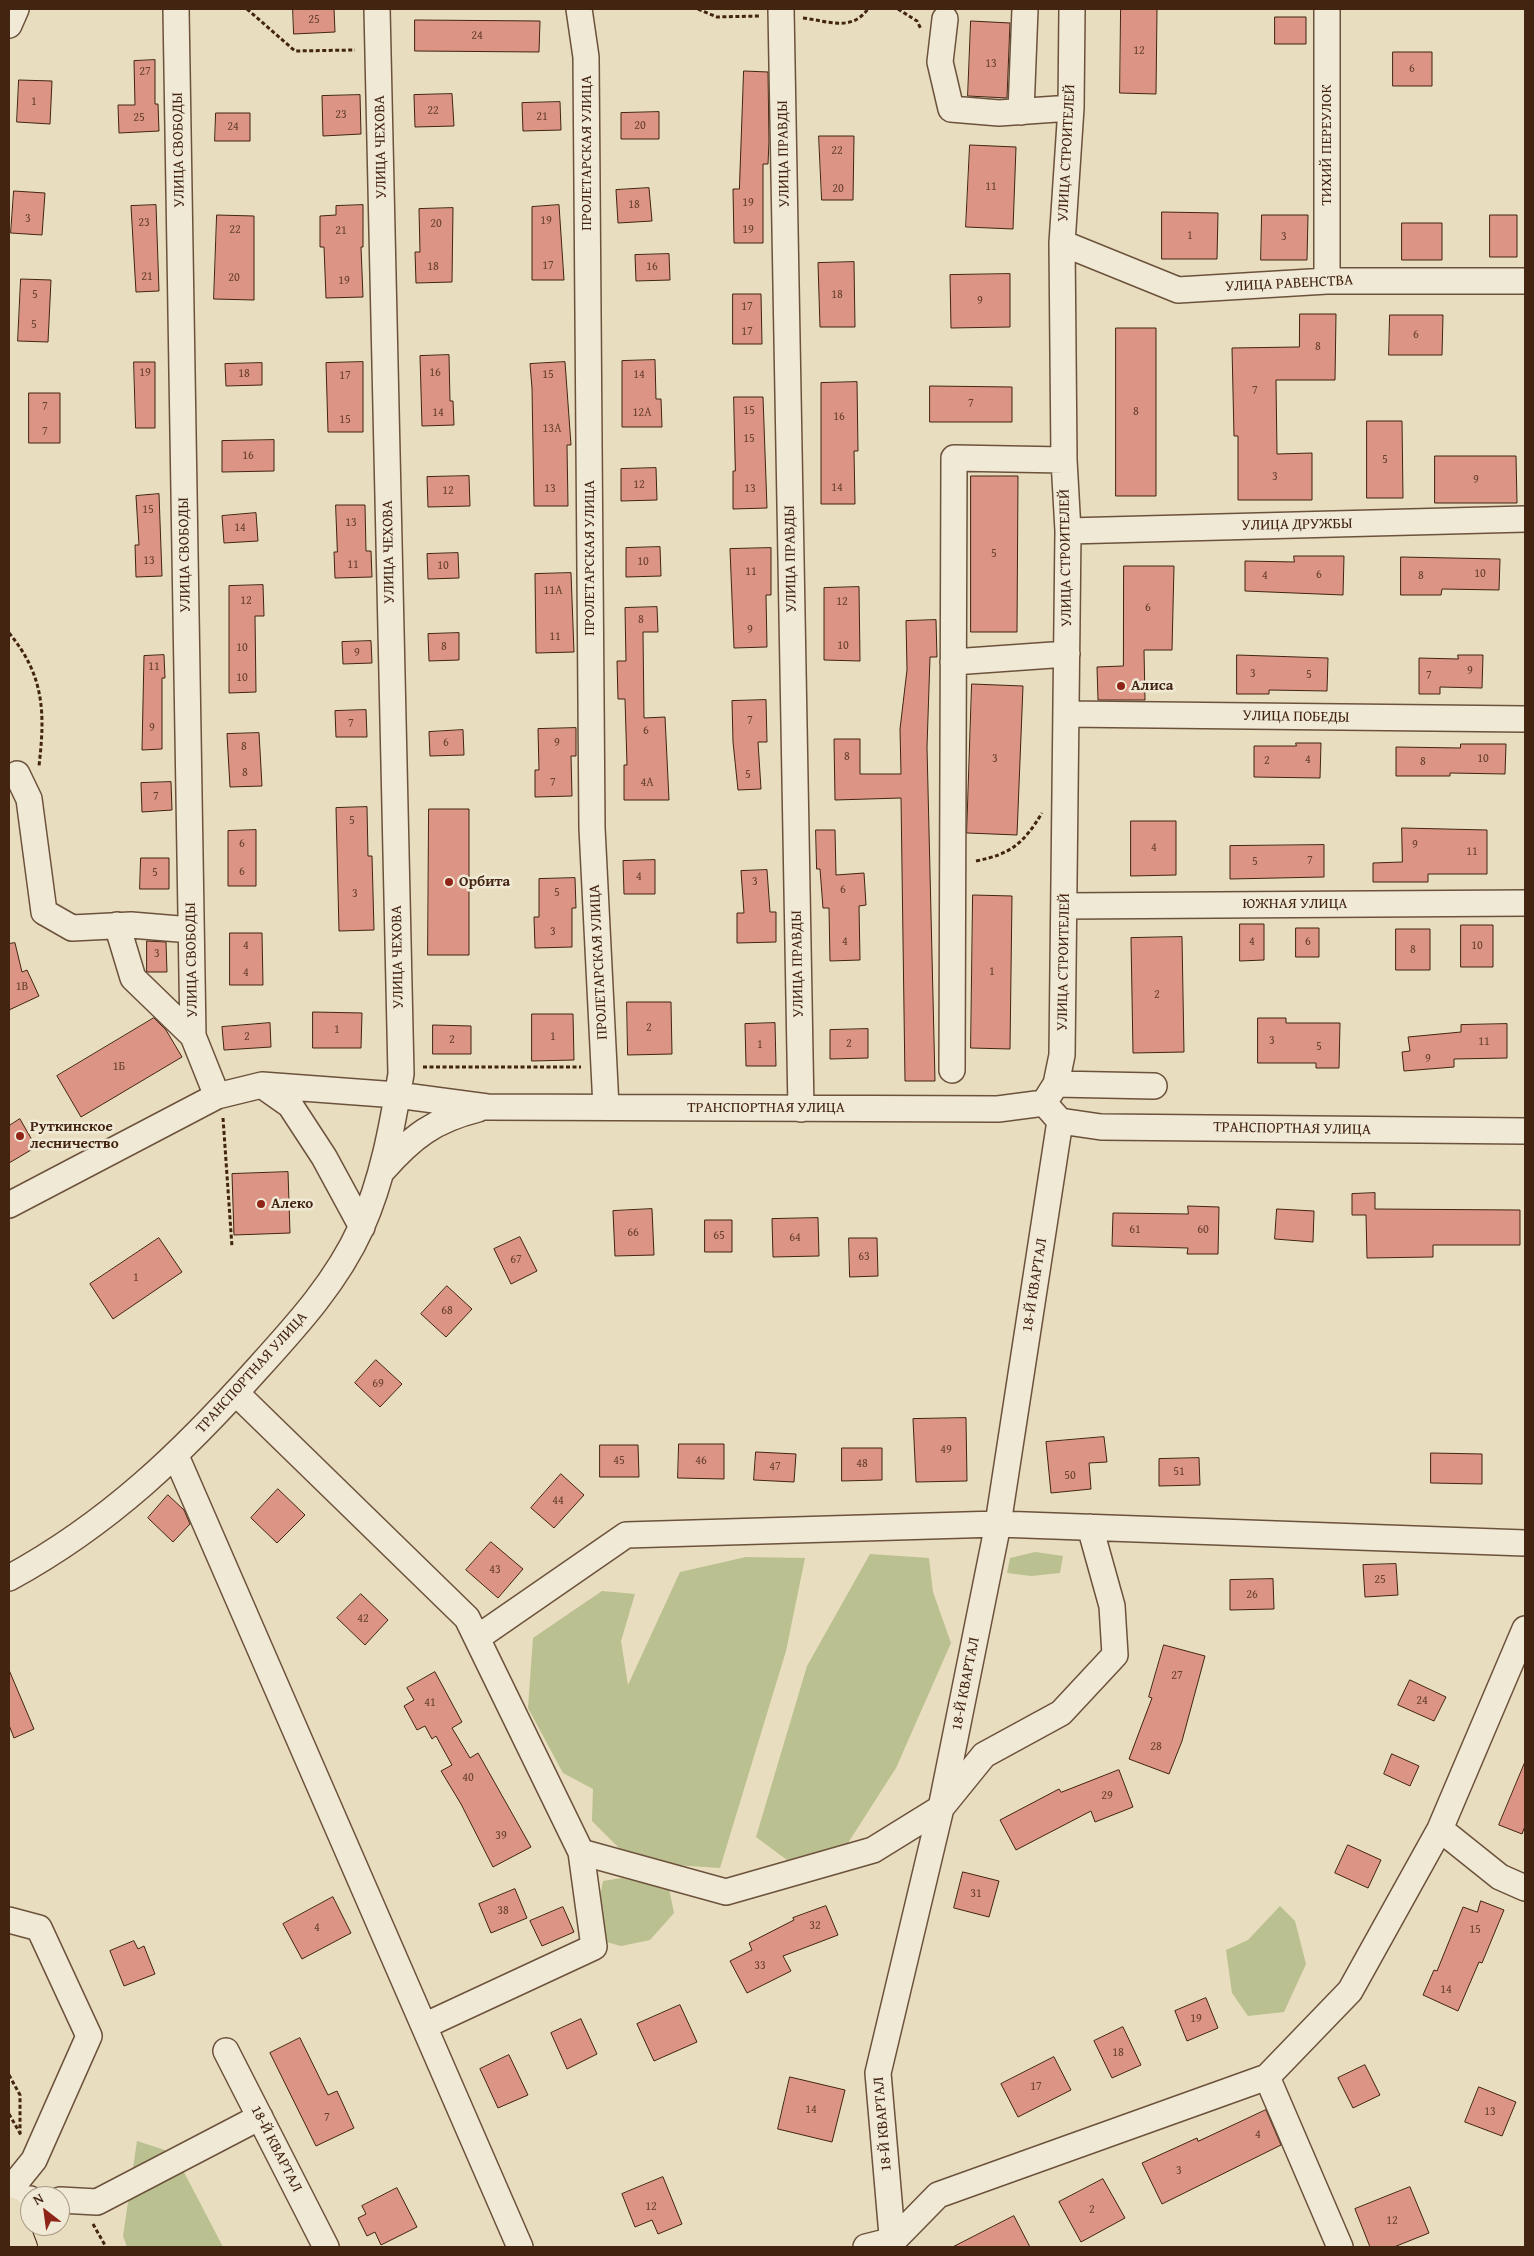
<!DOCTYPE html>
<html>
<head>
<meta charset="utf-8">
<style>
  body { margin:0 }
  #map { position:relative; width:1534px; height:2256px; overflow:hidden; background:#e8ddbe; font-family:"Gentium Book Plus",serif }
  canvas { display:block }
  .frame { position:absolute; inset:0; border:10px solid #422411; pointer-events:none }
  .north { position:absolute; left:20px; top:2186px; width:50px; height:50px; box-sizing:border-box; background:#f0e9d5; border:1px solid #aa9a87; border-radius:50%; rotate:330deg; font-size:14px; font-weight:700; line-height:20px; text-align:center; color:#422411 }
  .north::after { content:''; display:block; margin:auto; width:18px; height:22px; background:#8f2418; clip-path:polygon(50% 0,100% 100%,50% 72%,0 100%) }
</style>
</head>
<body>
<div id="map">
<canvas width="1534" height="2256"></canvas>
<div class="frame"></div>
<div class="north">N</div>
</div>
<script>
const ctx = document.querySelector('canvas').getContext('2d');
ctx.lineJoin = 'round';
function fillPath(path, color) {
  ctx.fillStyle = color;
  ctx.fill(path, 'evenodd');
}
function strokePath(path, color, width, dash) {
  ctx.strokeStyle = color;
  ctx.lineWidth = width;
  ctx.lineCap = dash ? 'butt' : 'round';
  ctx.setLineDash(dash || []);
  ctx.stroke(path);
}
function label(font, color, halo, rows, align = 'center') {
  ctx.font = font + ' "Gentium Book Plus",serif';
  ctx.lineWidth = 5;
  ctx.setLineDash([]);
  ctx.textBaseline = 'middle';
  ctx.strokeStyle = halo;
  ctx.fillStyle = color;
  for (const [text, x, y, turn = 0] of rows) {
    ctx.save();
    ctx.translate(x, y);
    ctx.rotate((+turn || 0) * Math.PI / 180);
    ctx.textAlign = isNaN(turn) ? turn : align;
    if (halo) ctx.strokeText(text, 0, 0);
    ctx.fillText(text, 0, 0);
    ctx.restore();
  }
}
fillPath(new Path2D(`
  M1035,1552L1063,1556L1060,1573L1031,1576L1007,1573L1010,1558Z
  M870,1554L929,1558L933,1592L951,1643L896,1768L848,1843L791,1863L756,1837L807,1666Z
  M746,1557L805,1558L786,1651L720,1868L659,1864L620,1849L592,1821L593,1789L563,1773L528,1708L533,1638L602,1591L635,1594L621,1641L628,1685L680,1572Z
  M622,1878L669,1889L674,1913L650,1940L621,1946L603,1941L599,1903L603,1881Z
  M1280,1906L1295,1921L1306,1964L1284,2012L1248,2016L1232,1993L1226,1950L1248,1940Z
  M137,2141L174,2153L223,2247H127L123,2236Z`), '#bac08f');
const building = new Path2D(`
  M293,9H334L335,32L294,34Z
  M1121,9H1157L1156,94L1120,93Z
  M1275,17H1306V44H1275Z
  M415,20L540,21L539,52L415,51Z
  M971,21L1010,23L1007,98L968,96Z
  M1393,52H1432V86H1393Z
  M155,60V104H158L159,131L119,133L118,105H135L134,61Z
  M744,71L768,72L769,141L768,164H763V243H734L733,189H739Z
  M19,80L52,81L50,124L17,122Z
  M452,94L454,126L415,127L414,95Z
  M360,95L361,134L323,136L322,96Z
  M560,102L561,130L523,131L522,103Z
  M659,112V139H621V113Z
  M216,113H250V141H215Z
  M819,136H854L853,200H822Z
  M970,145L1016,147L1013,229L966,227Z
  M649,188L652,221L618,223L616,190Z
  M14,191L45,193L42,235L11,233Z
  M156,205L159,291L136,292L131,206Z
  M363,205V247H361L363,297L326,298L324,247H320V216L336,215V206Z
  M559,205L564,280H532V207Z
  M453,208L452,282L416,283L415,252H420L419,209Z
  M1162,212L1218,213L1217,259H1162Z
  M217,215L254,216V300L214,299Z
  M1262,215H1308L1307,260H1261Z
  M1490,215H1517V257H1490Z
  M1402,223H1442V260H1402Z
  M669,254L670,280L636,281L635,255Z
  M854,262L855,327H820L818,263Z
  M1010,274V327L951,328L950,275Z
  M21,279L51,280L48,342L18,341Z
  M733,294H761L762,344H733Z
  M1300,314H1336L1335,380H1276L1277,454L1312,453V500H1238V436H1234L1232,348L1299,347Z
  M1390,315H1443L1442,355H1389Z
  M1116,328H1156V496H1116Z
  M449,355L450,401H453L454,425L422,426L420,356Z
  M655,360L656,399H661L662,427H622V361Z
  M134,362H155V428H136Z
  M363,362V432H328L326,363Z
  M565,362L571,445H567L568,506H534L532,388L530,364Z
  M262,363V385L226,386L225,364Z
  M857,382L858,451H854L855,504H821V383Z
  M930,386L1012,387V422H930Z
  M29,393H60V443H29Z
  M734,397H763L767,508L733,509V471H735Z
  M1367,421H1402L1403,498H1367Z
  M274,440V471L222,472V441Z
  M1435,456H1516L1517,503H1435Z
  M656,468L657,500L621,501V469Z
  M469,476L470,506L428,507L427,477Z
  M971,476H1018L1017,632H971Z
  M159,494L162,576L136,577L135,545H139L136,496Z
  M336,505H365L366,551H371L372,577L335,578L334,552H337Z
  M256,513L258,541L224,543L222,516Z
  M660,547L661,576L626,577V548Z
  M771,548V595H766L767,647L734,648L730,549Z
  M458,553L459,578L428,579L427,554Z
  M1294,556H1344L1343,595L1245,591V561L1294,562Z
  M1401,557L1500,559L1499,590L1442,589L1441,595H1401Z
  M1124,566H1174L1172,650H1144L1145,700H1098L1097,667L1123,666Z
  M571,573L574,652L536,653L535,574Z
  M263,585L264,616H255L256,692L229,693V586Z
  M859,587L860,661L824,660V588Z
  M657,607L658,632H643L644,718L665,717L669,800H624V765H627L625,699H618L617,661H626L625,608Z
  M936,620L937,657H930L927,747L935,1081H905L901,798L835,800L834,739H860V774H901L900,729L907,670L906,621Z
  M459,633V660L429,661L428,634Z
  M371,641L372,663L343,664L342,642Z
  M164,655L165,678H162V749L142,750L144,656Z
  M1237,655L1328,658L1327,691L1269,690V694H1237Z
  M1458,655H1483L1482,688L1440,687V694H1419V658L1458,659Z
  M972,684L1023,686L1017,835L967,833Z
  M766,700L767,742H758L761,789L738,790L733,742L732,701Z
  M366,710L367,737H336L335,711Z
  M576,728V756H571L572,796L535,797V770H539L538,729Z
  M463,730L464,755L430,756L429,732Z
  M259,733L262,786L230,787L227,734Z
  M1296,743H1321L1320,778L1254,777V746H1296Z
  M1461,744H1506L1505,774L1450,773V776H1396V747L1460,748Z
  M171,782L172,810L142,812L141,783Z
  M367,807L368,856H372L374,930L339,931L336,808Z
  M429,809H469V955H428Z
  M1131,821H1176V875L1131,876Z
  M1402,828L1487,830V874H1428V882H1373V863L1402,862Z
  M256,830V886H228V831Z
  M816,830H835L836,875L864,873L866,905L859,906L860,960L830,961L829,908H823L820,869H817Z
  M1324,845V877L1230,879V846Z
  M141,858H169V889H140Z
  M655,860V894H624L623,861Z
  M767,870L770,912H776V942L737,943V913H744L741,871Z
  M575,878L576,908H572V947L535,948L534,917H539V879Z
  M973,895L1012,896L1010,1049L971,1048Z
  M1240,924H1264V960L1240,961Z
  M1461,925H1493V967H1461Z
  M1296,928H1319V957H1296Z
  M1396,929H1430V970H1396Z
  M230,933H262L263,985H230Z
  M1182,937L1184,1052L1133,1053L1131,938Z
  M147,941L166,942L167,972H147Z
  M15,943L22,972L27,970L39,996L9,1010V944Z
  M627,1002H671L672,1054L628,1055Z
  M313,1012L362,1013L361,1048H313Z
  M532,1014H573L574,1060L532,1061Z
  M154,1018L166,1030L182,1057L81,1117L57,1076Z
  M1258,1018H1286V1023H1340L1339,1068H1316V1063H1258Z
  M270,1023L271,1047L224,1050L222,1027Z
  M775,1023L776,1066H746L745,1024Z
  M1507,1024V1058L1454,1059V1067L1404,1071L1402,1052L1410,1051L1408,1037L1461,1032V1025Z
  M433,1025L471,1026V1054H433Z
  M868,1029V1058L830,1059V1030Z
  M20,1119L36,1147L9,1163V1126Z
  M288,1172L290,1233L234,1235L232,1174Z
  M1375,1193V1209L1520,1210V1245H1433V1257L1367,1258L1366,1215H1352V1194Z
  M1188,1206L1219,1207L1218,1254H1187L1188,1248L1112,1246L1113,1213L1188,1214Z
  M652,1209L654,1255L615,1256L613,1211Z
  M1277,1209L1314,1211L1313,1242L1275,1239Z
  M818,1218L819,1256L773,1257L772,1219Z
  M705,1220H732V1252H705Z
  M520,1237L537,1271L511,1284L494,1249Z
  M159,1238L182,1272L113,1319L90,1284Z
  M849,1238H877L878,1276L850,1277Z
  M447,1286L472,1309L446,1337L421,1314Z
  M376,1360L402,1384L380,1407L355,1383Z
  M966,1418L967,1481L916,1482L913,1419Z
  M1104,1437L1107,1462L1089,1463L1091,1489L1051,1493L1046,1442Z
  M679,1444H724V1479L678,1478Z
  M600,1445H638L639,1477H600Z
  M842,1448H882V1480L842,1481Z
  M756,1452L796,1454L794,1482L754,1480Z
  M1431,1453L1482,1454V1484L1431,1483Z
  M1199,1458L1200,1485L1159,1486V1459Z
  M561,1474L584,1495L554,1528L531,1508Z
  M278,1489L305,1515L277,1543L251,1518Z
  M168,1495L184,1510L190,1524L173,1542L148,1518Z
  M491,1542L523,1569L498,1598L466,1570Z
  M1396,1564L1398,1595L1365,1597L1363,1565Z
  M1273,1579L1274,1609L1230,1610V1580Z
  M361,1594L388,1620L365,1645L337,1618Z
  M1164,1645L1205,1656L1182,1741L1169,1774L1129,1759L1152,1698L1149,1697Z
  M9,1670L34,1729L14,1738L9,1725Z
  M435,1672L462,1722L452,1728L470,1758L478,1753L531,1847L493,1867L461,1804L441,1771L452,1765L436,1736L432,1739L425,1726L417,1730L404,1706L414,1700L407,1688Z
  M1410,1680L1446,1697L1434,1721L1398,1705Z
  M1392,1754L1419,1766L1410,1786L1384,1774Z
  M1525,1762V1826L1522,1834L1499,1825Z
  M1119,1770L1133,1807L1095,1822L1091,1811L1016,1850L1000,1820L1059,1789L1061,1792Z
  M1348,1845L1381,1860L1368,1888L1335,1873Z
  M963,1872L999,1881L989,1917L954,1908Z
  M515,1889L527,1918L491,1933L479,1904Z
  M333,1897L351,1933L302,1959L283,1924Z
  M1481,1901L1504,1910L1482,1963L1479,1962L1458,2011L1423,1995L1434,1970L1437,1971L1463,1907L1477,1912Z
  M826,1906L838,1935L783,1956L791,1971L747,1993L730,1961L752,1950L749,1943L794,1920L793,1918Z
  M563,1907L574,1932L542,1946L530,1921Z
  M134,1941L138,1949L144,1946L155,1974L124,1986L110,1951Z
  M1206,1998L1218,2028L1187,2041L1175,2011Z
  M680,2005L697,2042L654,2061L637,2024Z
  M581,2019L597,2054L567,2069L551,2033Z
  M1123,2027L1141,2065L1112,2078L1094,2041Z
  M300,2038L328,2095L337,2091L354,2128L316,2146L270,2053Z
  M509,2055L528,2095L498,2108L480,2069Z
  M1054,2057L1071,2090L1018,2117L1001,2084Z
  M1365,2065L1380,2095L1353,2108L1338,2078Z
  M790,2077L845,2090L832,2142L778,2129Z
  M1479,2087L1516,2102L1502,2136L1465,2122Z
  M1266,2110L1281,2145L1162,2204L1142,2163L1197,2138L1198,2141Z
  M663,2177L682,2224L658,2234L652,2220L635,2227L622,2194Z
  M1103,2179L1125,2218L1081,2242L1059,2202Z
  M1410,2187L1429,2233L1394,2247H1370L1355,2209Z
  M397,2188L417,2227L381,2245L375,2232L367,2236L358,2218L366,2214L362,2206Z
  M1014,2216L1030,2247H953Z`);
fillPath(building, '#dc9485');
strokePath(building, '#422411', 1);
const minor = new Path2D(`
  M176,9L193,1036L217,1096
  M579,9L586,57L592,828L606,1107
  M781,9L801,1109
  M1327,9V281
  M945,19L940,62L951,109L999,113L1071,108
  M9,25L16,9
  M1021,112L1025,9
  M1062,243L1178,290L1327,281H1525
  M1068,531L1525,519
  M953,662L1067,654
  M1066,714L1525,719
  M17,774L29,799L44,912L72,928L131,925L191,930
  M1065,906L1525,903
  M117,925L133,978L193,1036
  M952,1070L954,458L1064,460
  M1056,1084L1154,1086
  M263,1086L290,1105L324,1157L362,1227
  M1044,1103L1056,1084L1062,1055L1068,531L1064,460L1062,243L1071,108L1072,9
  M1060,1121L1101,1127L1525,1131
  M383,1170C412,1137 434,1120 478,1109
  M9,1205L217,1096L262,1085L397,1095L487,1107L998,1109L1044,1103
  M236,1393L467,1618L581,1852L726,1892L873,1850L941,1808L984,1755L1061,1713L1115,1655L1112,1606L1090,1527
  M176,1456L520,2247
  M9,1578C110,1523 183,1452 259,1367C298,1324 337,1281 361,1228C383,1179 392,1127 401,1074L377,9
  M477,1638L626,1535L998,1524L1525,1543
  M1440,1829L1500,1877L1525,1888
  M9,1920L39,1928L89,2036L34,2160L9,2191
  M424,2026L594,1947L581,1852
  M226,2051L326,2247
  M1267,2077L1340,2247
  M9,2197L30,2199
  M60,2200L97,2202L260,2117
  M894,2240L938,2195L1267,2077L1350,1991L1440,1829L1525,1629
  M866,2247L894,2240
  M893,2247L878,2073L941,1808L998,1524L1060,1121L1044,1103`);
const major = new Path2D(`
  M9,2211L23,2247`);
strokePath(minor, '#6c523c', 28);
strokePath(major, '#422411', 30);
strokePath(new Path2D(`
  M247,9L295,51L355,50
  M698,9L717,17L759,16
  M898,9L917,21L921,29
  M803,18C828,21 851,32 868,9
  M9,633C45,676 45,714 39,766
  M976,861C1011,854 1023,844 1042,813
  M423,1067H581
  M223,1118L232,1247
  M9,2075L20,2095V2134
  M9,2114L21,2135
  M93,2224L106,2247`), '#422411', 3, [4, 2.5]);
strokePath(minor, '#f0e9d5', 25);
strokePath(major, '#e8ddbe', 28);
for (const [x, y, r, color] of [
  [1121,686,5,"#8f2418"],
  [449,882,5,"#8f2418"],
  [20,1136,5,"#8f2418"],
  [261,1204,5,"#8f2418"]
]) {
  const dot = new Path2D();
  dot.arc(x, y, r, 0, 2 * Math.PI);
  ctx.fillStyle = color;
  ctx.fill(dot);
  strokePath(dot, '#f0e9d5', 2);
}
label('12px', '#68402e', null, [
  ["25",314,20],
  ["24",477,36],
  ["12",1139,51],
  ["13",991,64],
  ["6",1412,69],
  ["27",145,72],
  ["1",34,102],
  ["22",433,111],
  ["23",341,115],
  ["21",542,117],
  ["25",139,118],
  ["20",640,126],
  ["24",233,127],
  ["22",837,151],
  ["11",991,187],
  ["20",838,189],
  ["19",748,203],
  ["18",634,205],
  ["3",28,219],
  ["19",546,221],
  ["23",144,223],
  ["20",436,224],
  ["22",235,230],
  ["19",748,230],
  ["21",341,231],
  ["1",1190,236],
  ["3",1284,237],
  ["17",548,266],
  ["18",433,267],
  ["16",652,267],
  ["21",147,277],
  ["20",234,278],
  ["19",344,281],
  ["5",35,295],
  ["18",837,295],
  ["9",980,301],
  ["17",747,307],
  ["5",34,325],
  ["17",747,332],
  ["6",1416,335],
  ["8",1318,347],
  ["19",145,373],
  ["16",435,373],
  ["18",244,374],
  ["15",548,375],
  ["14",639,375],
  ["17",345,376],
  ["7",1255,391],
  ["7",971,404],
  ["7",45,407],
  ["15",749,411],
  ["8",1136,412],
  ["14",438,413],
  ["12А",642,413],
  ["16",839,417],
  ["15",345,420],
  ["13А",552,429],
  ["7",45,432],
  ["15",749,439],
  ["16",248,456],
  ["5",1385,460],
  ["3",1275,477],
  ["9",1476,480],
  ["12",639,485],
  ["14",837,488],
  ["13",550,489],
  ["13",750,489],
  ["12",448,491],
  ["15",148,510],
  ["13",351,523],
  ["14",240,528],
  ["5",994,554],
  ["13",149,561],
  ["10",643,562],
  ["11",353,565],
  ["10",443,566],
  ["11",751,572],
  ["10",1480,574],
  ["6",1319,575],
  ["4",1265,576],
  ["8",1421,576],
  ["11А",553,591],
  ["12",246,601],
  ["12",842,602],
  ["6",1148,608],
  ["8",641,620],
  ["9",750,630],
  ["11",555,637],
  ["10",843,646],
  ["8",444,647],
  ["10",242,648],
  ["9",357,653],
  ["11",154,667],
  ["9",1470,671],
  ["3",1253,674],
  ["5",1309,675],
  ["7",1429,676],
  ["10",242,678],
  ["7",750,721],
  ["7",351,724],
  ["9",152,728],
  ["6",646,731],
  ["6",446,743],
  ["9",557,743],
  ["8",244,747],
  ["8",847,757],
  ["3",995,759],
  ["10",1483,759],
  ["4",1308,760],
  ["2",1267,761],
  ["8",1423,762],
  ["8",245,773],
  ["5",748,775],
  ["7",553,783],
  ["4А",647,783],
  ["7",156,797],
  ["5",352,821],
  ["6",242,844],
  ["9",1415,845],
  ["4",1154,848],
  ["11",1472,852],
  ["7",1310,861],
  ["5",1255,862],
  ["6",242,872],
  ["5",155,873],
  ["4",639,877],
  ["3",755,882],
  ["6",843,890],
  ["5",557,893],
  ["3",355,894],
  ["3",553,932],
  ["4",845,942],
  ["4",1252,942],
  ["6",1308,942],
  ["4",246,946],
  ["10",1477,946],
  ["8",1413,950],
  ["3",157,954],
  ["1",992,972],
  ["4",246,973],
  ["1В",22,987],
  ["2",1157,995],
  ["2",649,1028],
  ["1",337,1030],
  ["2",247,1037],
  ["1",553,1037],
  ["2",452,1040],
  ["3",1272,1041],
  ["11",1484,1042],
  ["2",849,1044],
  ["1",760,1045],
  ["5",1319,1047],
  ["9",1428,1059],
  ["1Б",119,1067],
  ["61",1135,1230],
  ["60",1203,1230],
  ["66",633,1233],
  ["65",719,1236],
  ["64",795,1238],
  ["63",864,1257],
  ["67",516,1260],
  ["1",136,1278],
  ["68",447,1311],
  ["69",378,1384],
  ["49",946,1450],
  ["45",619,1461],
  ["46",701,1461],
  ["48",862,1464],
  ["47",775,1467],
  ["51",1179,1472],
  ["50",1070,1476],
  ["44",558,1501],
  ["43",495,1570],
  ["25",1380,1580],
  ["26",1252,1595],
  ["42",363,1619],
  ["27",1177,1676],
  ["24",1422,1701],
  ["41",430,1703],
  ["28",1156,1747],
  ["40",468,1778],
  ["29",1107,1796],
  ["39",501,1836],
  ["31",976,1894],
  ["38",503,1911],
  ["32",815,1926],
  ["4",317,1928],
  ["15",1475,1930],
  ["33",760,1966],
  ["14",1446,1990],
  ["19",1196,2019],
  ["18",1118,2053],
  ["17",1036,2087],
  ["14",811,2110],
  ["13",1490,2112],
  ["7",327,2118],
  ["4",1258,2135],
  ["3",1179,2171],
  ["12",651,2207],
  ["2",1092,2210],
  ["12",1392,2221]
]);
label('15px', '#422411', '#f0e9d5', [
  ["ТИХИЙ ПЕРЕУЛОК",1327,145,-90],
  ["УЛИЦА ЧЕХОВА",381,147,-91],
  ["УЛИЦА СВОБОДЫ",179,150,-91],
  ["ПРОЛЕТАРСКАЯ УЛИЦА",587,153,-90],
  ["УЛИЦА СТРОИТЕЛЕЙ",1067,153,-87],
  ["УЛИЦА ПРАВДЫ",784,154,-91],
  ["УЛИЦА РАВЕНСТВА",1289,284,-3],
  ["УЛИЦА ДРУЖБЫ",1297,525,-1],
  ["УЛИЦА ЧЕХОВА",389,552,-91],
  ["УЛИЦА СВОБОДЫ",185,555,-91],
  ["ПРОЛЕТАРСКАЯ УЛИЦА",590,558,-90],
  ["УЛИЦА СТРОИТЕЛЕЙ",1066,558,-91],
  ["УЛИЦА ПРАВДЫ",791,559,-91],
  ["УЛИЦА ПОБЕДЫ",1296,717,1],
  ["ЮЖНАЯ УЛИЦА",1295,904],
  ["УЛИЦА ЧЕХОВА",398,957,-91],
  ["УЛИЦА СВОБОДЫ",192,960,-91],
  ["ПРОЛЕТАРСКАЯ УЛИЦА",599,962,-93],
  ["УЛИЦА СТРОИТЕЛЕЙ",1064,962,-89],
  ["УЛИЦА ПРАВДЫ",798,964,-91],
  ["ТРАНСПОРТНАЯ УЛИЦА",766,1108],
  ["ТРАНСПОРТНАЯ УЛИЦА",1292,1129,1],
  ["18-Й КВАРТАЛ",1035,1285,-81],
  ["ТРАНСПОРТНАЯ УЛИЦА",252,1373,-48],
  ["18-Й КВАРТАЛ",966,1684,-79],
  ["18-Й КВАРТАЛ",883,2124,-95],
  ["18-Й КВАРТАЛ",276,2149,63]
]);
label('bold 15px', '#422411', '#f0e9d5', [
  ["Алиса",1131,686],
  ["Орбита",459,882],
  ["Руткинское",30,1127],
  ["лесничество",30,1144],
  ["Алеко",271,1204]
], 'left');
</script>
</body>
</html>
